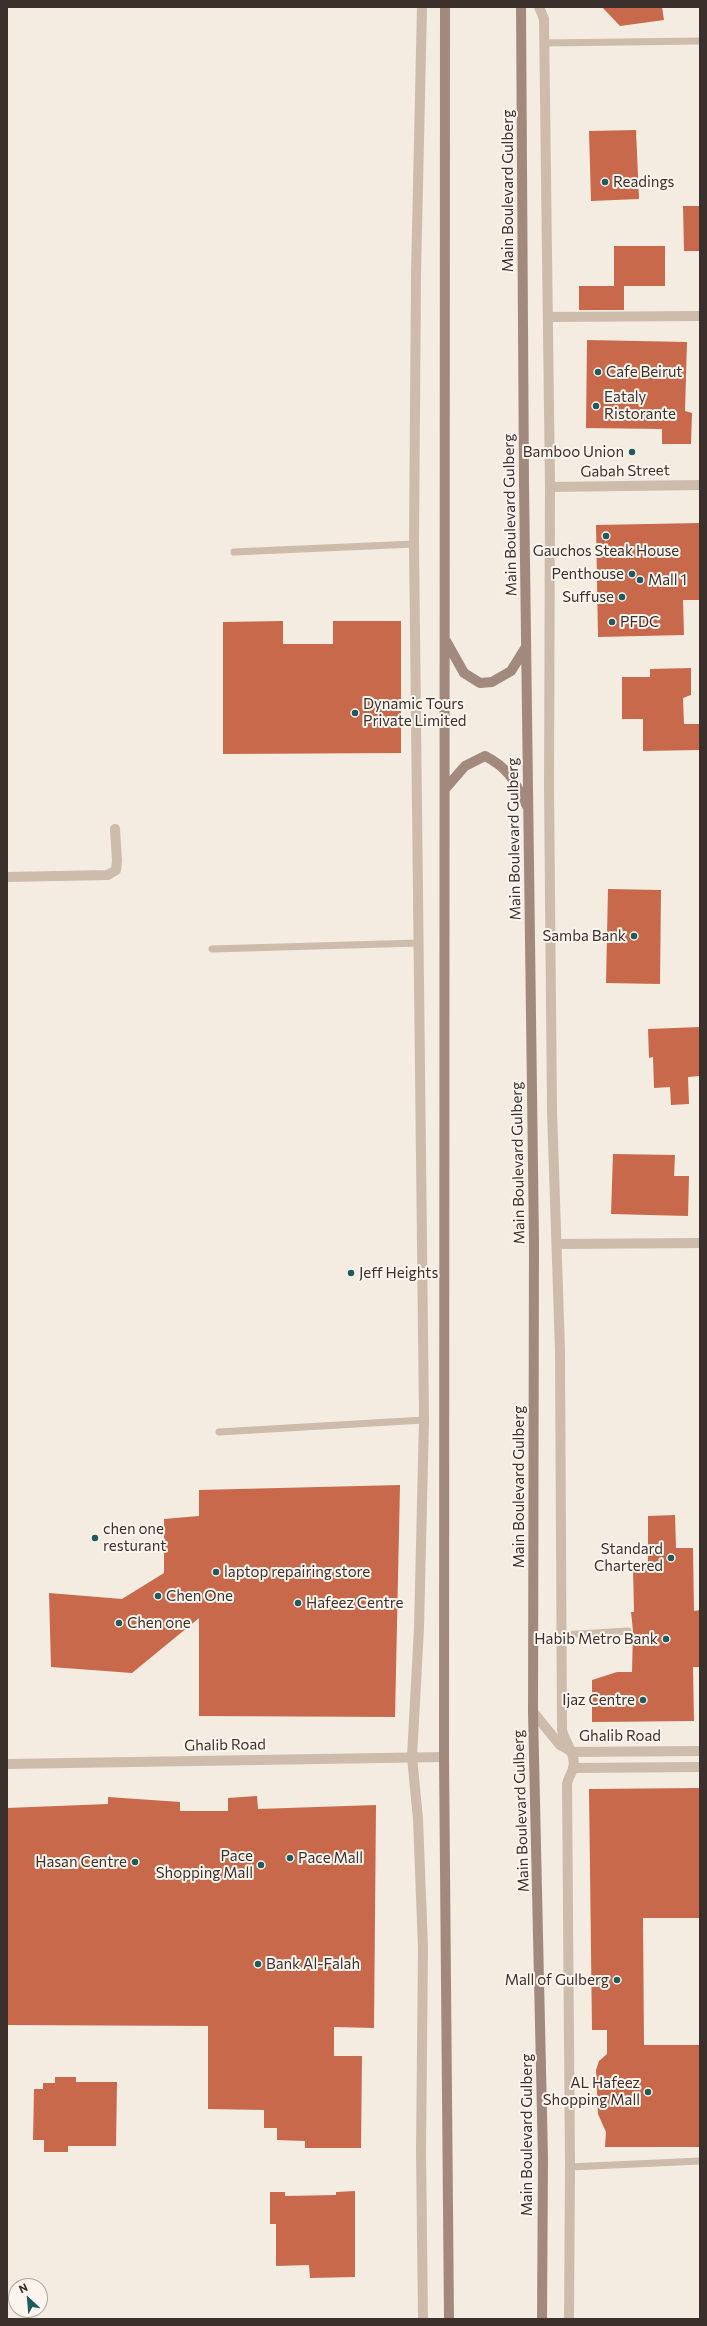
<!DOCTYPE html>
<html>
<head>
<meta charset="utf-8">
<style>
  body { margin:0 }
  #map { position:relative; width:707px; height:2326px; overflow:hidden; background:#f4ebe1; font-family:Commissioner,sans-serif }
  canvas { display:block }
  .frame { position:absolute; inset:0; border:8px solid #3b302b; pointer-events:none }
  .north { position:absolute; left:8px; top:2278px; width:40px; height:40px; box-sizing:border-box; background:#fbf5ee; border:1px solid #aea6a0; border-radius:50%; rotate:334deg; font-size:11px; font-weight:700; line-height:16px; text-align:center; color:#3b302b }
  .north::after { content:''; display:block; margin:auto; width:14px; height:18px; background:#1f5a5e; clip-path:polygon(50% 0,100% 100%,50% 72%,0 100%) }
</style>
</head>
<body>
<div id="map">
<canvas width="707" height="2326"></canvas>
<div class="frame"></div>
<div class="north">N</div>
</div>
<script>
const ctx = document.querySelector('canvas').getContext('2d');
ctx.lineJoin = 'round';
function fillPath(path, color) {
  ctx.fillStyle = color;
  ctx.fill(path, 'evenodd');
}
function strokePath(path, color, width, dash) {
  ctx.strokeStyle = color;
  ctx.lineWidth = width;
  ctx.lineCap = dash ? 'butt' : 'round';
  ctx.setLineDash(dash || []);
  ctx.stroke(path);
}
function label(font, color, halo, rows, align = 'center') {
  ctx.font = font + ' Commissioner,sans-serif';
  ctx.lineWidth = 4;
  ctx.setLineDash([]);
  ctx.textBaseline = 'middle';
  ctx.strokeStyle = halo;
  ctx.fillStyle = color;
  for (const [text, x, y, turn = 0] of rows) {
    ctx.save();
    ctx.translate(x, y);
    ctx.rotate((+turn || 0) * Math.PI / 180);
    ctx.textAlign = isNaN(turn) ? turn : align;
    if (halo) ctx.strokeText(text, 0, 0);
    ctx.fillText(text, 0, 0);
    ctx.restore();
  }
}
fillPath(new Path2D(`
  M602,7H662L664,20L620,26Z
  M636,130L639,199L591,201L589,131Z
  M683,206H700V251H684Z
  M614,246H665V286H624V310H579V286H614Z
  M587,340L687,342L685,411L692,413L691,444H662V429L586,428Z
  M700,523V600H683L684,635L598,637L596,525Z
  M283,621V644H333V621H401V753L223,754V622Z
  M691,668V695L683,698L684,724H700V750L643,751V719H622V677H650V669Z
  M608,889L661,890L660,984L606,983Z
  M700,1027V1076L688,1077L689,1104L671,1105L670,1087L654,1088L653,1057L649,1058L648,1029Z
  M613,1154L675,1155L674,1176H689L688,1216L611,1214Z
  M400,1485L395,1717L199,1716V1618L132,1673L51,1667L49,1593L122,1599L164,1573V1519L199,1516V1490Z
  M675,1515L676,1548H693L694,1611L700,1610V1667H693L694,1721L592,1722V1680L617,1672H632L633,1631L631,1612H634L633,1567H648V1516Z
  M700,1788V1918H643L644,2045H700V2147H605L606,2132L598,2114L596,2070L599,2061L607,2054V2030H592L589,1789Z
  M257,1796L258,1809L376,1805L374,2028L334,2027V2056H362L361,2148H305V2141L277,2140V2128H264V2110L208,2109V2026L7,2025V1808L108,1804V1797L180,1802V1811H228V1798Z
  M55,2077H76V2082H117L116,2146H68V2152H44V2140H33L34,2089H43V2083H55Z
  M355,2191V2277L310,2278L309,2265L276,2266V2224H270V2192H285V2196L336,2195V2192Z`), '#c8694b');
strokePath(new Path2D(`
  M544,43L700,41
  M234,552L414,544
  M212,949L419,943
  M219,1432L424,1420
  M561,1635L628,1631
  M570,2167L700,2161`), '#cdbbac', 7);
strokePath(new Path2D(`
  M422,7L416,274L414,544L424,1420L419,1628L412,1757L418,1819L423,1948L421,2151L423,2319
  M539,7L544,19L550,487L549,788L552,1111L560,1350L562,1730C565,1743 577,1755 573,1769C571,1774 568,1779 567,1784L570,2167L569,2319
  M548,317L700,316
  M550,487L700,485
  M7,877L108,875L116,870L117,861L115,829
  M557,1244L700,1243`), '#cdbbac', 10);
strokePath(new Path2D(`
  M533,1712L560,1745L572,1752L700,1751
  M7,1764L444,1757
  M573,1768L700,1767`), '#cdbbac', 10);
strokePath(new Path2D(`
  M445,7L444,1757L449,2319
  M521,7L524,485L534,1243L533,1712L543,2158L542,2319
  M446,641L464,673L480,683L492,682L511,671L526,647
  M445,789L465,766L485,756C509,768 515,782 527,806`), '#a18a7d', 10);
for (const [x, y, r, color] of [
  [605,182,4,"#1f5a5e"],
  [598,372,4,"#1f5a5e"],
  [596,406,4,"#1f5a5e"],
  [632,452,4,"#1f5a5e"],
  [606,536,4,"#1f5a5e"],
  [632,574,4,"#1f5a5e"],
  [640,580,4,"#1f5a5e"],
  [622,597,4,"#1f5a5e"],
  [612,622,4,"#1f5a5e"],
  [355,713,4,"#1f5a5e"],
  [634,936,4,"#1f5a5e"],
  [351,1273,4,"#1f5a5e"],
  [95,1538,4,"#1f5a5e"],
  [671,1558,4,"#1f5a5e"],
  [216,1572,4,"#1f5a5e"],
  [158,1596,4,"#1f5a5e"],
  [298,1603,4,"#1f5a5e"],
  [119,1623,4,"#1f5a5e"],
  [666,1639,4,"#1f5a5e"],
  [643,1700,4,"#1f5a5e"],
  [290,1858,4,"#1f5a5e"],
  [135,1862,4,"#1f5a5e"],
  [261,1865,4,"#1f5a5e"],
  [258,1964,4,"#1f5a5e"],
  [617,1980,4,"#1f5a5e"],
  [648,2092,4,"#1f5a5e"]
]) {
  const dot = new Path2D();
  dot.arc(x, y, r, 0, 2 * Math.PI);
  ctx.fillStyle = color;
  ctx.fill(dot);
  strokePath(dot, '#fbf5ee', 1.5);
}
label('15px', '#3b302b', '#fbf5ee', [
  ["Readings",613,182],
  ["Cafe Beirut",606,372],
  ["Eataly",604,397],
  ["Ristorante",604,414],
  ["Bamboo Union",624,452,"right"],
  ["Gauchos Steak House",606,551,"center"],
  ["Penthouse",624,574,"right"],
  ["Mall 1",648,580],
  ["Suffuse",614,597,"right"],
  ["PFDC",620,622],
  ["Dynamic Tours",363,704],
  ["Private Limited",363,721],
  ["Samba Bank",626,936,"right"],
  ["Jeff Heights",359,1273],
  ["chen one",103,1529],
  ["resturant",103,1546],
  ["Standard",663,1549,"right"],
  ["Chartered",663,1566,"right"],
  ["laptop repairing store",224,1572],
  ["Chen One",166,1596],
  ["Hafeez Centre",306,1603],
  ["Chen one",127,1623],
  ["Habib Metro Bank",658,1639,"right"],
  ["Ijaz Centre",635,1700,"right"],
  ["Pace",253,1856,"right"],
  ["Shopping Mall",253,1873,"right"],
  ["Pace Mall",298,1858],
  ["Hasan Centre",127,1862,"right"],
  ["Bank Al-Falah",266,1964],
  ["Mall of Gulberg",609,1980,"right"],
  ["AL Hafeez",640,2083,"right"],
  ["Shopping Mall",640,2100,"right"]
], 'left');
label('15px', '#3b302b', '#fbf5ee', [
  ["Main Boulevard Gulberg",508,191,-90],
  ["Gabah Street",625,471,-1],
  ["Main Boulevard Gulberg",510,515,-91],
  ["Main Boulevard Gulberg",514,839,-91],
  ["Main Boulevard Gulberg",518,1163,-91],
  ["Main Boulevard Gulberg",519,1487,-90],
  ["Ghalib Road",620,1736],
  ["Ghalib Road",225,1745,-1],
  ["Main Boulevard Gulberg",521,1811,-92],
  ["Main Boulevard Gulberg",527,2135,-90]
]);
</script>
</body>
</html>
